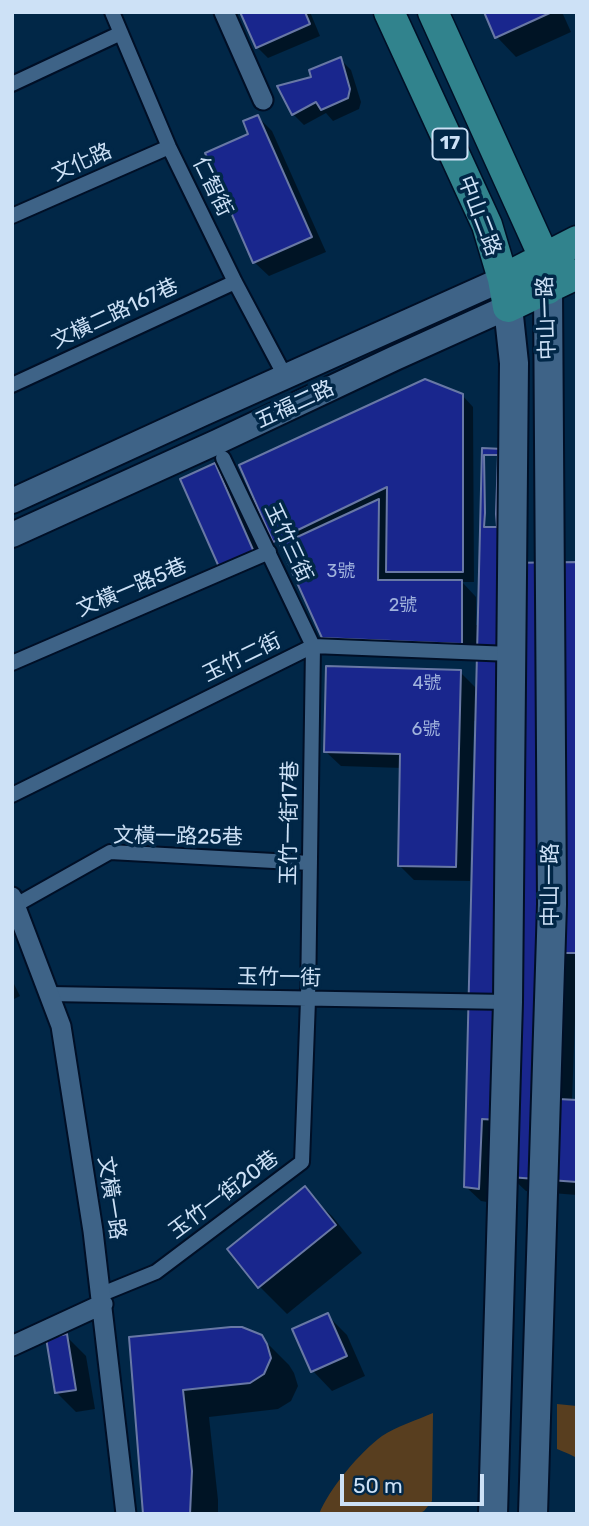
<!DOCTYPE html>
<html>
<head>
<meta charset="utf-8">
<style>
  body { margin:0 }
  #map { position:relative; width:589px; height:1526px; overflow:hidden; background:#012747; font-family:Rubik,sans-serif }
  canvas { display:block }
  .frame { position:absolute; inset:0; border:14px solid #cde1f6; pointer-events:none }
  .scale { position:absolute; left:340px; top:1474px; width:144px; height:32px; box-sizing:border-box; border:4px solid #cde1f6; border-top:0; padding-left:9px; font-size:21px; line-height:24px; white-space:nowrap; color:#cde1f6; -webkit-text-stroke:5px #012747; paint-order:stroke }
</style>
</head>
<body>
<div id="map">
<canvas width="589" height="1526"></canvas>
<div class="frame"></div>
<div class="scale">50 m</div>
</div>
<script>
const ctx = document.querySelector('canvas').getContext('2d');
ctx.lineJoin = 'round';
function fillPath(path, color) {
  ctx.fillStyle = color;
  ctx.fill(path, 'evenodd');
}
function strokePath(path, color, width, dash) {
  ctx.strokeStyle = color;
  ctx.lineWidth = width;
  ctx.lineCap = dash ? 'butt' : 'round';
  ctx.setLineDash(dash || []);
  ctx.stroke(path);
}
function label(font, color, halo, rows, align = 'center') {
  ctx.font = font + ' Rubik,"Noto Sans TC",sans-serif';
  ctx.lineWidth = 7;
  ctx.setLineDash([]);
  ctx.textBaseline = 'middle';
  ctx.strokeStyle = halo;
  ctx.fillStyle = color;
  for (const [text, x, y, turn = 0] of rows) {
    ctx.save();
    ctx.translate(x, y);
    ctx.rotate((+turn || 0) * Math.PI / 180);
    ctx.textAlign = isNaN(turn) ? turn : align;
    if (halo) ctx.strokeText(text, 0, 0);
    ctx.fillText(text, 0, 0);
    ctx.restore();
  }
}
fillPath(new Path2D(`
  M557,1404L577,1406V1458L569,1454L557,1449Z
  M433,1413L432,1501L424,1511L418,1514H319C329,1489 360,1452 382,1436C397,1426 417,1420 433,1413Z`), '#583e1f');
fillPath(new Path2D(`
  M242,12H310L320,36L268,58L257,47Z
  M486,12H562L571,32L516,57L497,37Z
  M340,59L351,70L361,102L359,109L333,121L326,113L304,125L293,114L314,79Z
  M258,117L272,131L326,252L269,276L254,262L250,135Z
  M462,395L473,407L474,582H462L476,597V625H480L517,565L577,564V966L572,1101L577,1102V1195L526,1191L511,1177L493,1203L481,1201L466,1187L477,721H474L470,881L414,880L399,865L402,768L341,766L326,752L460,672L478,690L479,658L339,652L324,637L284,550L275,541Z
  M215,466L226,477L264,563L232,577L220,566Z
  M12,980L20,996L12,1000Z
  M304,1189L332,1216L362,1253L287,1314L260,1287Z
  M327,1315L347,1335L365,1376L332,1391L313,1371Z
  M66,1336L86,1356L95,1409L76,1412L56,1392Z
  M261,1337L289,1365L294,1373L298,1386L291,1401L278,1409L209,1417L218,1500V1514H145L131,1339Z`), '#0007');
const building = new Path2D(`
  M240,12H305L310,24L256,48Z
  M484,12H552L495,38Z
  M341,57L350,89L348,98L321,110L316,102L292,115L277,86L311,77L309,70Z
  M258,115L312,237L253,263L205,153L248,134L243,121Z
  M425,379L463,394V572H386L387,487L273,542L239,465Z
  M482,448L503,449V563L577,562V953H562L558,1099L577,1100V1182L509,1177L513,1121L482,1119L479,1189L464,1187Z
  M484,455H498L496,514L497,527H484L485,513Z
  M215,463L254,552L219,567L180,479Z
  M379,499L378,580H462V644L322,638L280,545Z
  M326,666L461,670L456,867L398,866L400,754L324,752Z
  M305,1186L336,1225L258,1288L227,1249Z
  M328,1313L347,1356L311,1372L292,1329Z
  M231,1327H242L262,1335L267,1344L271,1358L264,1374L250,1383L183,1390L192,1471L190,1514H143L129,1337Z
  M67,1334L76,1390L55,1393L46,1338Z`);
fillPath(building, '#19268d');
strokePath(building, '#6878a5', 2);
const pedestrian = new Path2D(`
  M112,12L169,147L235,282L285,376
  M12,84L121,33
  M12,216L169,147
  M12,385L235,282
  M12,663L269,552
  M12,795L313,646L511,654
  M16,905L110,852L310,863
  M49,994L508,1002
  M102,1294L156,1272L302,1162L308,1000L313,646L223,458`);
const minor = new Path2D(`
  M224,12L263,100
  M12,897L61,1026L93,1231L126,1514
  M12,1346L103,1304`);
const tertiary = new Path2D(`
  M12,501L204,413L503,279
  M12,535L217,442L395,358L508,307`);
const secondary = new Path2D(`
  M493,1514L508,1002L514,363L508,307
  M533,1514L552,904L548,289`);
const primary = new Path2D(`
  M389,12L487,225L503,279L508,307L577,274
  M433,12L544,257L548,289
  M503,279L577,241`);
strokePath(pedestrian, '#000f26', 18);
strokePath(minor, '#000f26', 23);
strokePath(tertiary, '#000f26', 28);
strokePath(secondary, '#000f26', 32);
strokePath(primary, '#000f26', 33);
strokePath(pedestrian, '#3e6387', 14);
strokePath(minor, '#3e6387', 19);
strokePath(tertiary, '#3e6387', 24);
strokePath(secondary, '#3e6387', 28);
strokePath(primary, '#31838d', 30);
label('18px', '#a0b2dc', null, [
  ["3號",341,572],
  ["2號",403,606],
  ["4號",427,684],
  ["6號",426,730]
]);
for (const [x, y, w] of [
  [450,144,35]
]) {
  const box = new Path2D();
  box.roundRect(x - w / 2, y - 15.5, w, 31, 5);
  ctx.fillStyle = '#012747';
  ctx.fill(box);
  strokePath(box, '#cde1f6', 2);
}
label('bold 19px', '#cde1f6', null, [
  ["17",450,144]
]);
label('21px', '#cde1f6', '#012747', [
  ["文化路",82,163,-24],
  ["仁智街",212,187,64],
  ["中山二路",479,216,69],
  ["文橫二路167巷",115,314,-25],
  ["中山一路",547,318,-92],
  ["五福二路",295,405,-25],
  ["玉竹三街",288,543,65],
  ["文橫一路5巷",132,588,-23],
  ["玉竹二街",242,658,-26],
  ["玉竹一街17巷",290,823,-89],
  ["文橫一路25巷",178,837,1],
  ["中山一路",551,885,-90],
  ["玉竹一街",279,978,1],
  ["玉竹一街20巷",224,1195,-37],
  ["文橫一路",111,1198,81]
]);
</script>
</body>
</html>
